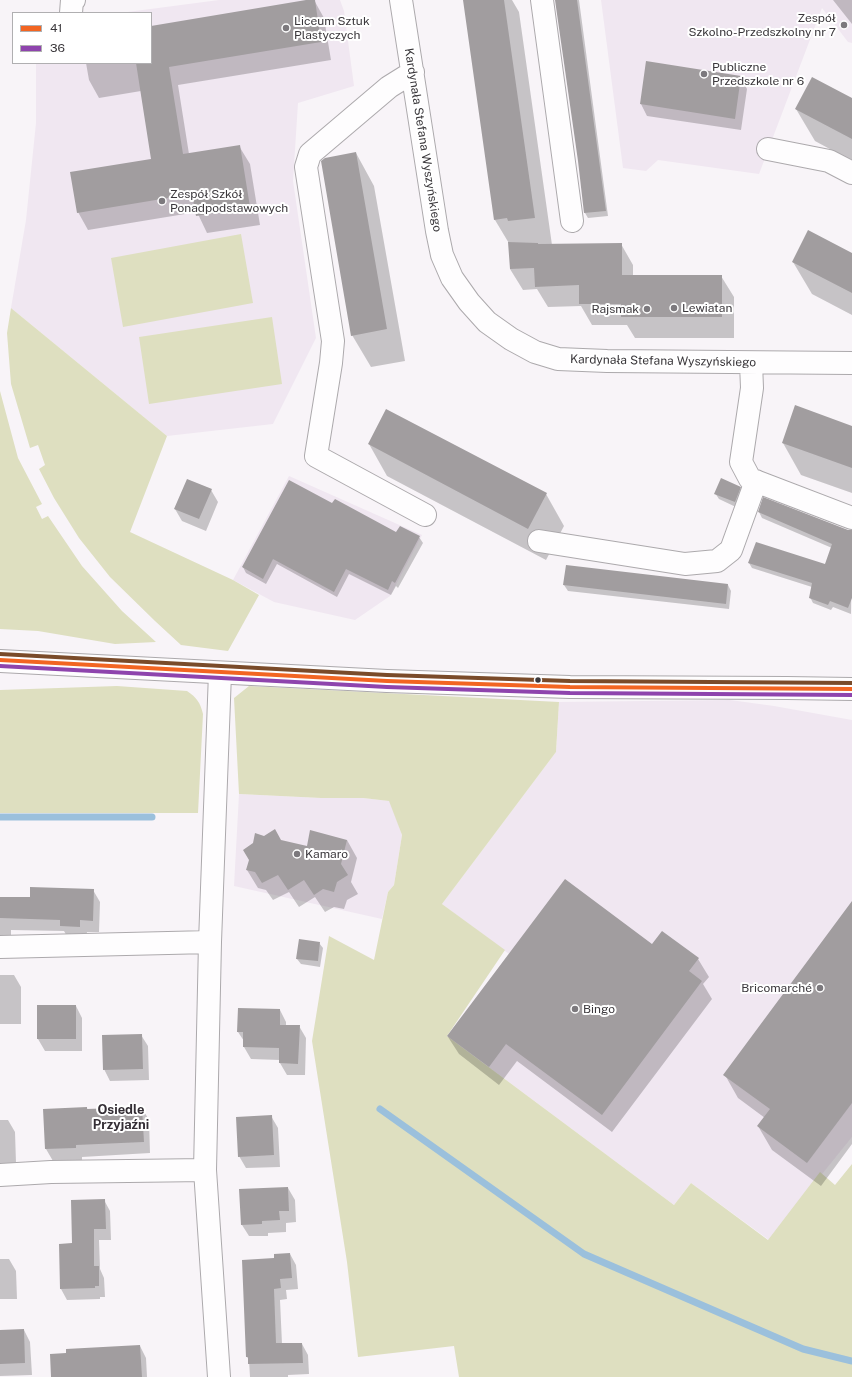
<!DOCTYPE html>
<html>
<head>
<meta charset="utf-8">
<style>
  body { margin:0 }
  #map { position:relative; width:852px; height:1377px; overflow:hidden; background:#f8f4f8; font-family:"Public Sans",sans-serif }
  canvas { display:block }
  .legend { position:absolute; left:12px; top:12px; width:140px; height:52px; box-sizing:border-box; background:#fff; border:1px solid #b0afb1; margin:0; padding:5px 7px; list-style:none; font-size:12px; color:#3a373b }
  .legend li { display:flex; align-items:center; gap:8px; height:20px }
  .legend b { width:20px; border:1px solid #b0afb1 }
</style>
</head>
<body>
<div id="map">
<canvas width="852" height="1377"></canvas>
<ul class="legend">
<li><b style="height:5px;background:#f26522"></b>41</li>
<li><b style="height:5px;background:#8e44ad"></b>36</li>
</ul>
</div>
<script>
const ctx = document.querySelector('canvas').getContext('2d');
ctx.lineJoin = 'round';
function fillPath(path, color) {
  ctx.fillStyle = color;
  ctx.fill(path, 'evenodd');
}
function strokePath(path, color, width, dash) {
  ctx.strokeStyle = color;
  ctx.lineWidth = width;
  ctx.lineCap = dash ? 'butt' : 'round';
  ctx.setLineDash(dash || []);
  ctx.stroke(path);
}
function label(font, color, halo, rows, align = 'center') {
  ctx.font = font + ' "Public Sans",sans-serif';
  ctx.lineWidth = 4;
  ctx.setLineDash([]);
  ctx.textBaseline = 'middle';
  ctx.strokeStyle = halo;
  ctx.fillStyle = color;
  for (const [text, x, y, turn = 0] of rows) {
    ctx.save();
    ctx.translate(x, y);
    ctx.rotate((+turn || 0) * Math.PI / 180);
    ctx.textAlign = isNaN(turn) ? turn : align;
    if (halo) ctx.strokeText(text, 0, 0);
    ctx.fillText(text, 0, 0);
    ctx.restore();
  }
}
fillPath(new Path2D(`
  M219,0H340L344,11L354,86L298,103L293,181L316,338L273,424L167,436L11,308L26,220L36,123V63H151V13H120Z
  M601,0H852V43L848,42L822,8L759,174L658,160L646,171L623,168Z
  M289,476L422,535L390,596L355,620L274,602L233,580Z
  M730,700L774,706L852,720V1137L769,1240L691,1183L674,1205L447,1036L509,954L442,904L556,752L559,702Z
  M239,794L321,798H363L390,801L402,835L394,885L388,892L382,919L234,886Z`), '#f0e7f1');
fillPath(new Path2D(`
  M241,234L253,303L123,327L111,258Z
  M11,308L167,436L130,532L233,580L259,595L228,651L181,645L155,621L110,577L79,538L54,498L39,469L45,465L38,445L30,448L11,384L7,333Z
  M272,317L282,384L149,404L139,337Z
  M0,391L18,458L42,504L36,507L42,519L48,516L82,566L122,611L156,642L115,644L38,631L0,629Z
  M117,686L187,691C197,698 200,702 203,714L198,813H0V690Z
  M249,686L559,702L556,752L442,904L505,950L447,1036L674,1205L691,1183L768,1240L820,1172L835,1185L852,1164V1377H459L454,1346L358,1357L347,1262L312,1041L329,936L374,960L388,892L394,885L402,835L389,801L363,798H321L239,794L234,698Z`), '#dedfc0');
fillPath(new Path2D(`
  M312,0H314L324,18L331,60L178,85L189,154L239,146L250,164L260,225L207,233L197,212L88,230L78,212L152,160L141,91L99,98L89,80L86,63H151V27Z
  M464,0H512L519,12L552,245L621,244L633,265V276H721L734,297V338H635L627,325H592L581,306L548,307L537,289L523,290L510,269V245L495,220Z
  M556,0H579L608,216L588,218L585,213L579,161Z
  M833,0H852V24Z
  M741,77L747,89L741,130L647,116L641,104Z
  M852,99V161L815,141L796,109Z
  M356,153L374,186L405,361L371,367L352,335Z
  M852,254V315L812,294L793,262Z
  M852,427V493L801,475L783,443Z
  M369,444L546,494L564,526L546,560L387,476Z
  M740,487L743,493L738,508L719,499L715,493Z
  M211,490L218,502L206,531L182,521L175,509Z
  M333,504L397,534L419,537L423,543L398,588L396,586L391,595L349,574L337,597L277,564L266,584L246,573L243,567Z
  M759,512L852,531L851,614L833,607L831,610L813,603L810,597L812,587L752,568L749,563L825,565L832,548L762,518Z
  M564,585H728L731,591L729,609L568,591Z
  M347,840L357,858L351,882L358,894L347,900L344,909L334,907L325,912L315,897L299,907L289,892L273,900L266,890L258,888L247,870L281,841L307,847Z
  M93,890L100,902L99,932H87L86,939L68,938L64,931L11,930V936H0V898H31Z
  M852,903V1144L821,1186L772,1150L758,1126L765,1118L738,1098L725,1075Z
  M662,932L698,959L709,977L703,984L712,999L612,1132L517,1061L499,1085L459,1054L448,1037L653,945Z
  M319,943L323,948L320,967L301,964L297,959Z
  M0,975H14L21,987V1024H0Z
  M38,1006H76L82,1018V1051H45L38,1039Z
  M280,1010L286,1022V1026H299L306,1038L305,1075H287L280,1063V1060L251,1059L244,1047V1041L238,1032Z
  M141,1035L148,1046L149,1080L110,1081L104,1069Z
  M87,1108L88,1110L142,1108L149,1120L150,1153L82,1157V1160L53,1161L46,1149L44,1110Z
  M271,1116L278,1128L280,1167L246,1168L239,1156Z
  M0,1120H8L15,1132L16,1163L0,1164Z
  M288,1188L295,1200L296,1222L286,1223V1232L268,1233V1236H249L242,1225Z
  M104,1200L110,1211L111,1240H99L100,1269L104,1278L105,1297H100V1299L67,1300L61,1289L73,1244Z
  M290,1254L296,1265L298,1289L286,1290L287,1299L280,1300L282,1344H302L308,1355L309,1374L288,1375V1377H250L249,1360L247,1357L275,1259Z
  M0,1259H9L16,1271L17,1299H0Z
  M24,1330L30,1342L32,1375L0,1376V1331Z
  M140,1346L146,1358L147,1377H52Z`), '#0003');
strokePath(new Path2D(`
  M0,817H152
  M380,1109L584,1254L803,1349L852,1361`), '#9bc0dc', 7);
fillPath(new Path2D(`
  M306,0H315L321,42L169,67L183,154L240,145L250,207L196,216L192,194L77,213L70,172L151,159L136,63H151V26Z
  M463,0H504L535,218L508,221L507,218L494,220Z
  M555,0H577L606,211L584,213L578,161Z
  M646,61L741,76L735,119L640,104Z
  M812,77L852,98V139L795,109Z
  M356,152L387,329L351,336L321,161L325,158Z
  M808,230L852,253V293L792,262Z
  M508,242L538,243V244L622,243V275H722V317H621V304H579V285L535,287L534,268L510,269Z
  M795,405L852,426V468L782,443Z
  M386,409L547,493L528,529L368,444Z
  M721,478L741,487L735,502L714,494Z
  M187,479L212,489L199,519L174,509Z
  M289,480L332,503L335,499L396,532L400,526L420,536L395,583L392,581L388,590L346,569L334,592L273,559L263,579L242,567Z
  M763,497L848,530H852V598L848,608L830,601L828,605L809,598L812,583L748,563L756,542L825,564L832,544L758,512Z
  M566,565L728,584L726,604L563,585Z
  M275,829L281,840L307,846L310,830L347,840L341,864L348,875L337,882L334,892L323,889L314,895L304,880L288,890L278,875L262,883L255,872L246,870L249,860L243,850L253,843L255,833L264,836Z
  M565,879L652,944L662,931L699,958L689,971L702,981L602,1115L506,1044L489,1067L447,1036Z
  M30,887L94,889L93,921L80,920V927L60,926V920L0,918V897H30Z
  M852,901V1103L807,1163L757,1126L770,1109L723,1075Z
  M299,939L320,942L318,961L296,959Z
  M37,1005H76V1039H37Z
  M238,1008L280,1009V1025H300L298,1064L279,1063V1048L243,1047V1032H237Z
  M142,1034L143,1069L103,1070L102,1035Z
  M87,1107V1109L142,1107L144,1142L76,1145V1148L45,1149L43,1109Z
  M272,1115L274,1155L238,1157L236,1117Z
  M288,1187L289,1211H279L280,1220L262,1221V1224L241,1225L239,1189Z
  M105,1199L106,1229H94V1266H99V1286H95V1288L60,1289L59,1244L72,1243L71,1200Z
  M290,1253L292,1278L280,1279L281,1288L274,1289L276,1343H302L303,1363L248,1364V1357H246L242,1260L274,1258V1254Z
  M24,1329L25,1363L0,1364V1330Z
  M140,1345L142,1377H51L50,1354L66,1353V1349Z`), '#a19d9f');
const minor = new Path2D(`
  M401,0L437,231L442,255L452,278L469,302L487,322L511,339L535,352L558,359L607,361L852,363
  M542,0L572,221
  M71,13L72,0H74
  M413,72L389,87L310,154L306,167L333,341L331,363L316,456L425,515
  M768,149L829,161L852,173
  M751,363L752,388L741,462L750,479L852,518
  M539,541L685,564L717,561L731,550L756,481
  M0,947L210,942
  M0,1175L51,1172L205,1170
  M219,1377L205,1170L210,942L220,673`);
const major = new Path2D(`
  M0,661L387,681L570,687L787,688L852,689`);
strokePath(minor, '#aca9ac', 24);
strokePath(major, '#aca9ac', 24);
strokePath(minor, '#fefdfe', 22);
strokePath(major, '#fefdfe', 22);
strokePath(new Path2D(`
  M0,660L387,681L570,687L852,689`), '#f26522', 4);
strokePath(new Path2D(`
  M0,666L387,687L570,693L852,695`), '#8e44ad', 4);
strokePath(new Path2D(`
  M0,654L387,675L570,681L852,683`), '#7a4b2a', 4);
for (const [x, y, r, color] of [
  [844,25,4,"#7c797d"],
  [286,28,4,"#7c797d"],
  [704,74,4,"#7c797d"],
  [162,201,4,"#7c797d"],
  [674,308,4,"#7c797d"],
  [647,309,4,"#7c797d"],
  [538,680,3.5,"#3a373b"],
  [297,854,4,"#7c797d"],
  [820,988,4,"#7c797d"],
  [575,1009,4,"#7c797d"]
]) {
  const dot = new Path2D();
  dot.arc(x, y, r, 0, 2 * Math.PI);
  ctx.fillStyle = color;
  ctx.fill(dot);
  strokePath(dot, '#fff', 1.5);
}
label('12px', '#3a373b', '#fff', [
  ["Zespół",836,18,"right"],
  ["Szkolno-Przedszkolny nr 7",836,32,"right"],
  ["Liceum Sztuk",294,21],
  ["Plastyczych",294,35],
  ["Publiczne",712,67],
  ["Przedszkole nr 6",712,81],
  ["Zespół Szkół",170,194],
  ["Ponadpodstawowych",170,208],
  ["Lewiatan",682,308],
  ["Rajsmak",639,309,"right"],
  ["Kamaro",305,854],
  ["Bricomarché",812,988,"right"],
  ["Bingo",583,1009]
], 'left');
label('12px', '#3a373b', '#fff', [
  ["Kardynała Stefana Wyszyńskiego",423,140,81],
  ["Kardynała Stefana Wyszyńskiego",663,361,1]
]);
label('bold 13px', '#342e35', '#fff', [
  ["Osiedle",121,1110],
  ["Przyjaźni",121,1125]
]);
</script>
</body>
</html>
